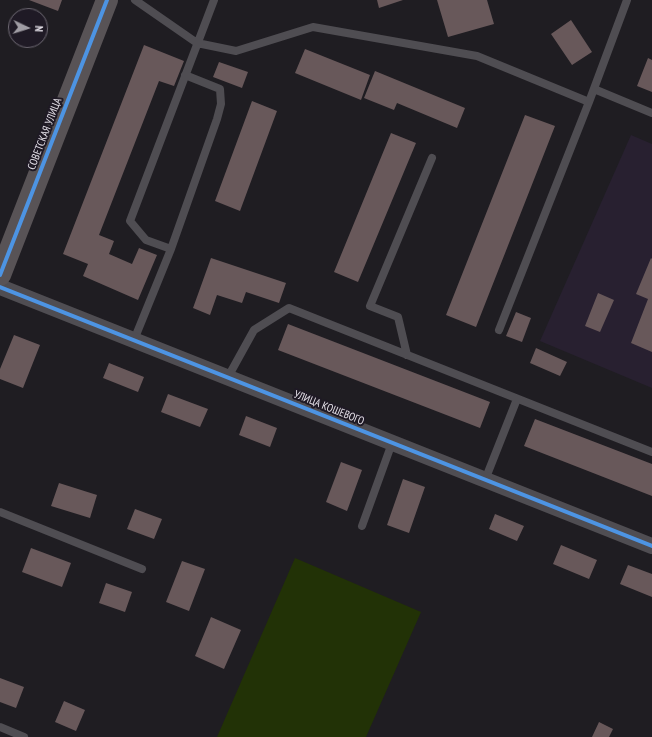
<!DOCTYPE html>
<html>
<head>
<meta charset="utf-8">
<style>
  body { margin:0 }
  #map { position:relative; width:652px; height:737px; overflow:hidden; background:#1f1d22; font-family:"PT Sans Narrow",sans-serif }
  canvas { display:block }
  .north { position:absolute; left:8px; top:8px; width:40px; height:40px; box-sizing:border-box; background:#1f1a25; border:1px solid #6f6a74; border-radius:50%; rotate:94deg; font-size:11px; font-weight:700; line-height:16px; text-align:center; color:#e6e2ea }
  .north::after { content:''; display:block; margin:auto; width:14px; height:18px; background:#a09da4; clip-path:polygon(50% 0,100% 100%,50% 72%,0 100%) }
</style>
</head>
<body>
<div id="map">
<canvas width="652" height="737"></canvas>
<div class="north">N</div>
</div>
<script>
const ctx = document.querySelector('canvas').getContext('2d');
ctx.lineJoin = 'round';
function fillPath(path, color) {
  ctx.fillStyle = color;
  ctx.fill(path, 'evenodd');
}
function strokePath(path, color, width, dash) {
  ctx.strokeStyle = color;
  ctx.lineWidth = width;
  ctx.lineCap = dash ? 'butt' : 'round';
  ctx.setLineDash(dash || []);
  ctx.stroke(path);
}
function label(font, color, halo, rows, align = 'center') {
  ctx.font = font + ' "PT Sans Narrow",sans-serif';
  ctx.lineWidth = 4;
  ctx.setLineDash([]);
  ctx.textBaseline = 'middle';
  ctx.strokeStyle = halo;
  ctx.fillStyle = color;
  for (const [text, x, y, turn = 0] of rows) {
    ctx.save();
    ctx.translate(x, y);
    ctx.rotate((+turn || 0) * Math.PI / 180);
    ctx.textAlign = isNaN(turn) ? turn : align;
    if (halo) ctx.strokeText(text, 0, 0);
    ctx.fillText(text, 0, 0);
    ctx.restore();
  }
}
fillPath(new Path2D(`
  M631,135L652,144V388L540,341Z`), '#282030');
fillPath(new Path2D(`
  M295,558L421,612L366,737H217Z`), '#223206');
fillPath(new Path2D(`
  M29,0H62L58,11Z
  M377,0H403L379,8Z
  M437,0H487L494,24L448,37Z
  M571,20L592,52L572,65L551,34Z
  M144,45L184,61L174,86L159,81L99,235L114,241L109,254L132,264L139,248L157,255L138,300L83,276L88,264L63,254Z
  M305,49L370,75L361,100L295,73Z
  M648,58L652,60V92L637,86Z
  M219,62L248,72L242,88L213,77Z
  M375,71L465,108L457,128L397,103L394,110L364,98Z
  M252,101L277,111L240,211L215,201Z
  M525,115L555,126L476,327L446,315Z
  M391,133L416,143L358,282L334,272Z
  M211,258L286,283L279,303L246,292L242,303L217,295L210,315L193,308Z
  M651,258L652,259V352L631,343L648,299L636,294Z
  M598,293L614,300L600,332L585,326Z
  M516,312L531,318L522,342L506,336Z
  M288,324L490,402L480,428L278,350Z
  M14,335L40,345L23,388L0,379V369Z
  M536,348L567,362L560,376L530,363Z
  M109,363L144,377L138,392L103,378Z
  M168,394L208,409L200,427L161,412Z
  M246,416L277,428L270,447L239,435Z
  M535,419L652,464V496L524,446Z
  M341,462L362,470L347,511L326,502Z
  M403,479L425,487L409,533L387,525Z
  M59,483L97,495L90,518L51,506Z
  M135,509L162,519L154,539L127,529Z
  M495,514L524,526L517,541L489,529Z
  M561,545L597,560L589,579L553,564Z
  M31,548L71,563L62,587L22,572Z
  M182,561L205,569L189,611L166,602Z
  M628,565L652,574V597L620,584Z
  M106,583L132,592L125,612L99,603Z
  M211,617L241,630L224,669L195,656Z
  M0,678L24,687L16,708L0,702Z
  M64,701L85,710L76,731L55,722Z
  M599,722L613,729L609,737H592Z`), '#68585a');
strokePath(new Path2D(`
  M135,0L197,43L236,51L313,27L477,56L589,102L499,330
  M594,89L652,113
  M589,102L627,0
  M171,249L217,119L221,104L220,89L185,75
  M134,340L171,249L146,240L130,221L214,0
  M407,355L398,317L370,306L432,158
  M228,377L254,330L289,308L652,452
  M485,480L517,399
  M0,512L142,569
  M362,526L392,443
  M0,727L24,737`), '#4f4d52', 8);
strokePath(new Path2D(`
  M0,287L652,546`), '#4f4d52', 16);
strokePath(new Path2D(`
  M0,275L107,0`), '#585356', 22);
strokePath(new Path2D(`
  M0,275L107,0
  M0,287L652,546`), '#4d94e3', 4);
label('11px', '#e6e2ea', '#1f1a25', [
  ["СОВЕТСКАЯ УЛИЦА",45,134,-69],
  ["УЛИЦА КОШЕВОГО",329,408,22]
]);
</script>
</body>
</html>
